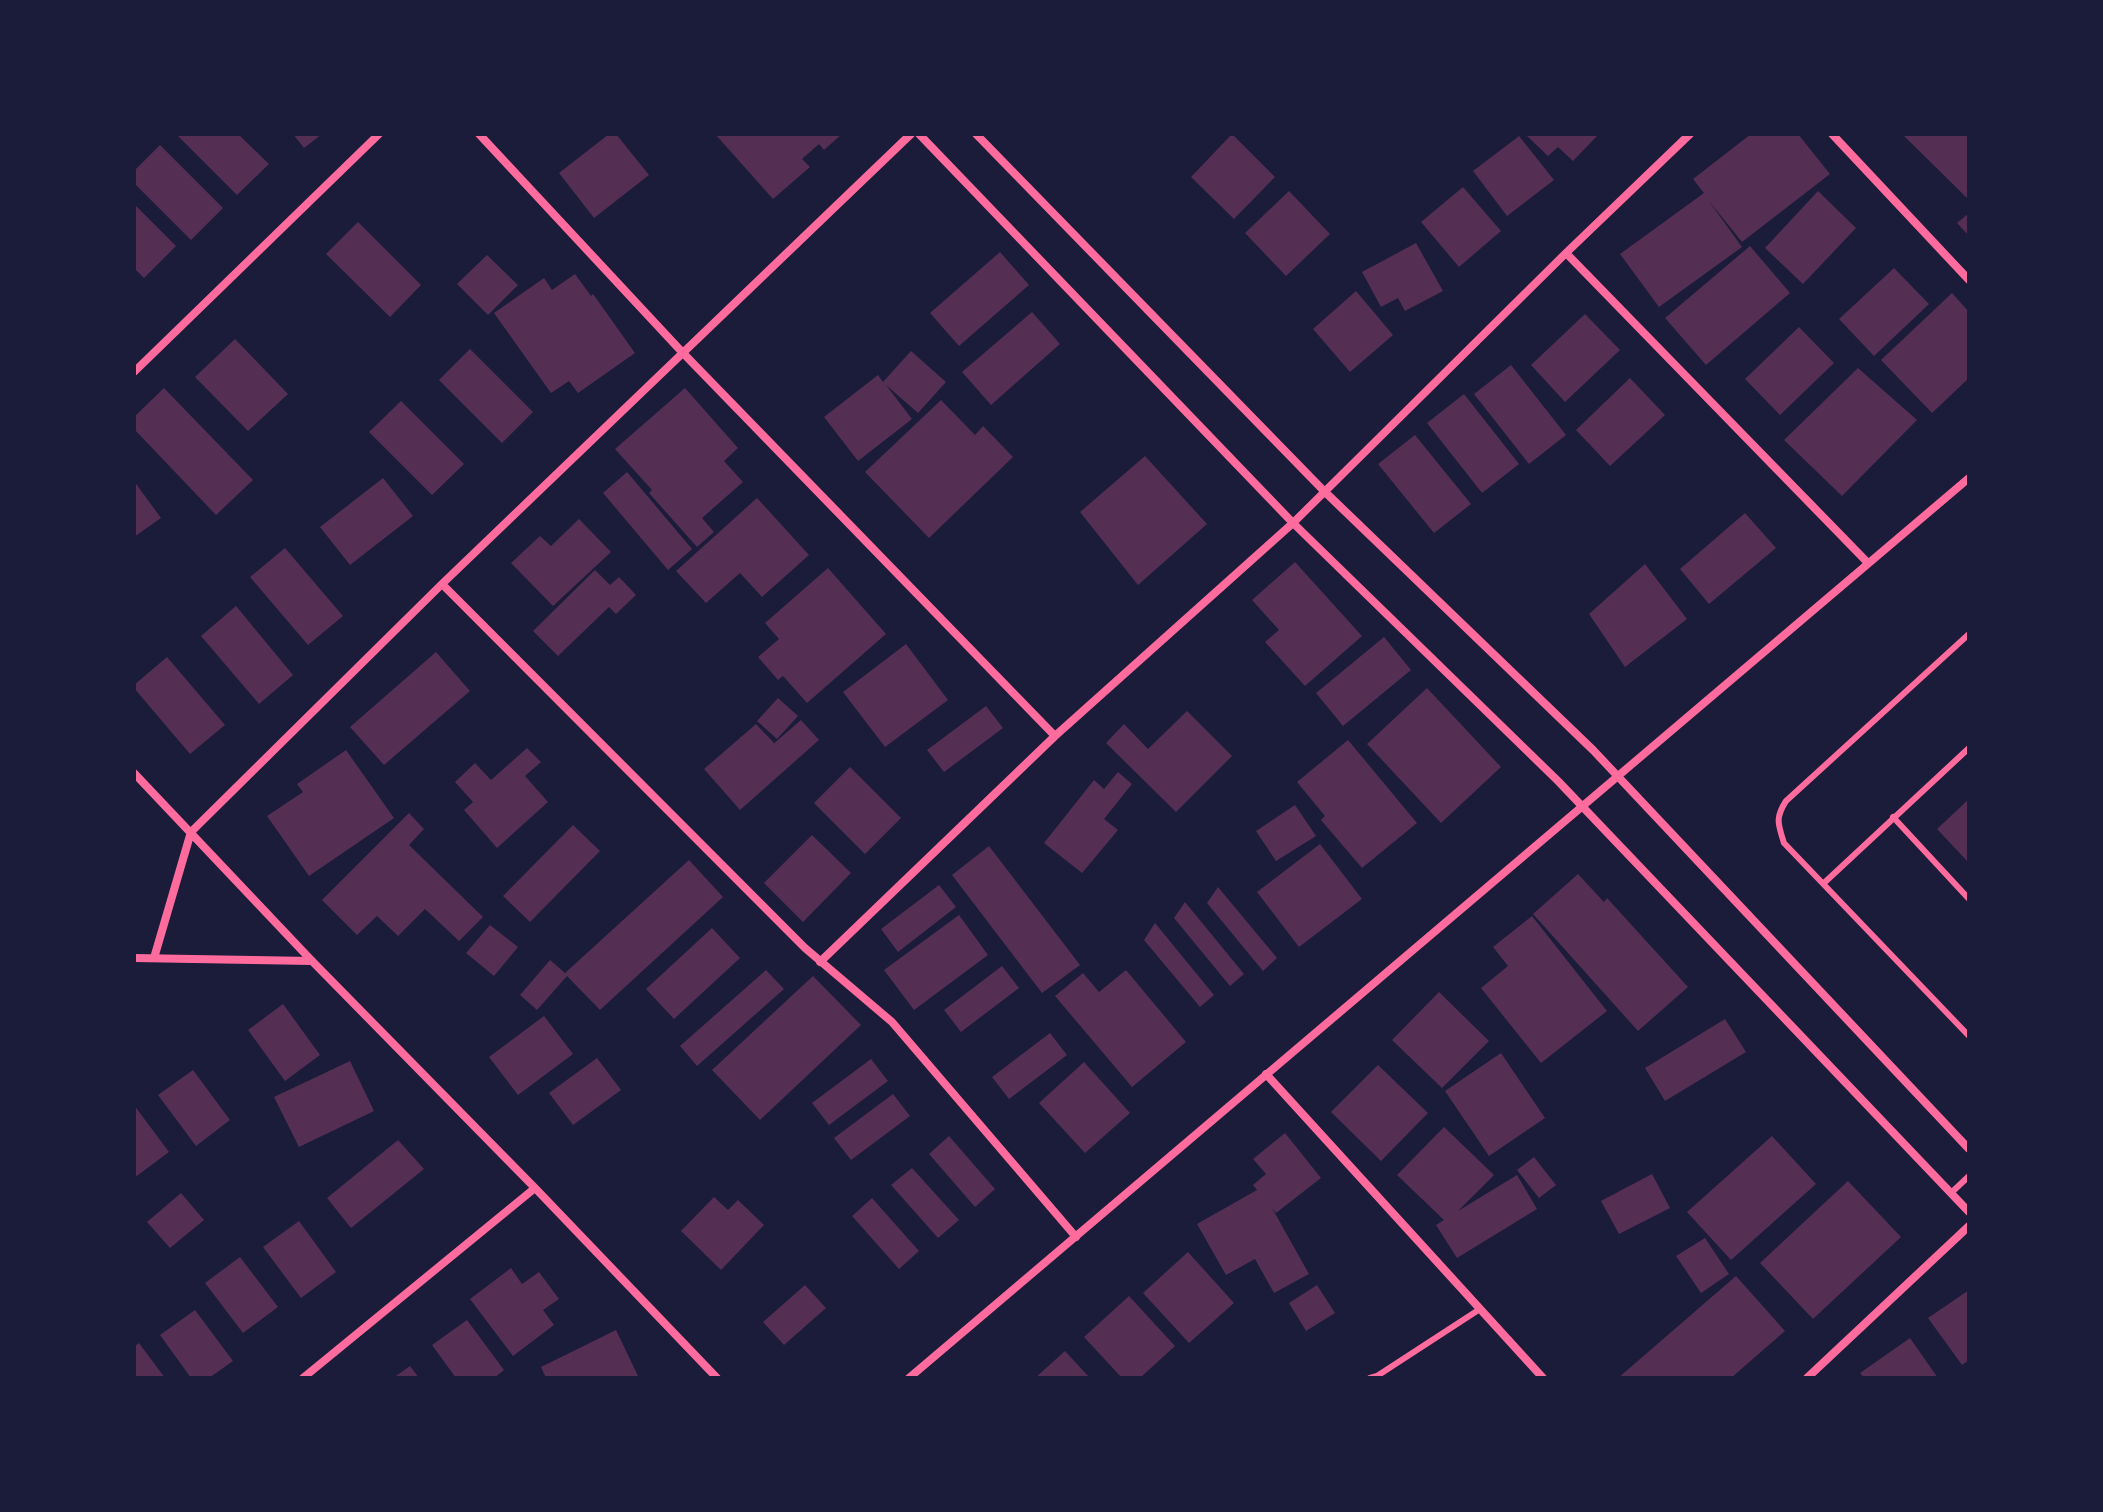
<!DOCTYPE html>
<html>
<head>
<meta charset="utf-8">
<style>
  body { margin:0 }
  #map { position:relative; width:2103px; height:1512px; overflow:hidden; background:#1b1b3a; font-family:"Noto Sans",sans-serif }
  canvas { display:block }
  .frame { position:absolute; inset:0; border:136px solid #1b1b3a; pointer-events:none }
</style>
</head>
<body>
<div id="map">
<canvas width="2103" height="1512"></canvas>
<div class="frame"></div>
</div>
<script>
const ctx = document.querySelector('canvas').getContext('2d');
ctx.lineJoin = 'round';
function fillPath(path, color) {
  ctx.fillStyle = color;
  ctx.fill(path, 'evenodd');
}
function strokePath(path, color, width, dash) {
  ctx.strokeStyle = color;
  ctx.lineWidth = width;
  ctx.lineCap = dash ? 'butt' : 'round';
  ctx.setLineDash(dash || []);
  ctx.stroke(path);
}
fillPath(new Path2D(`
  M176,134H238L269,164L237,195Z
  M293,134H322L304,148Z
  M609,134H616L649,175L594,218L559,173Z
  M715,134H842L824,150L819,144L802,159L810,167L773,199Z
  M1232,134L1275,177L1234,219L1191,177Z
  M1525,134H1599L1573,161L1558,147L1548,156Z
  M1751,134H1798L1830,174L1742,242L1709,201L1742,247L1659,307L1620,254L1704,193L1693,179Z
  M1902,134H1969V200Z
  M1519,136L1554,180L1507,216L1473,171Z
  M160,145L223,208L191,240L134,183V171Z
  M1463,187L1501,231L1459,267L1421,222Z
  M1289,191L1330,234L1286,276L1245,233Z
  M1818,191L1856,228L1803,284L1765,248Z
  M134,204L176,246L144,278L134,268Z
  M1969,213V236L1957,223Z
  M358,222L421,285L390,317L326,254Z
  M1416,243L1443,291L1405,311L1398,298L1381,307L1362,272Z
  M1750,246L1790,293L1706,365L1665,318Z
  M1000,252L1029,285L959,346L930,313Z
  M487,255L518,285L488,315L457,284Z
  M1894,268L1929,304L1874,356L1839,319Z
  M575,274L591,296L593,294L635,353L578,393L569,381L551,393L494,313L544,278L552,290Z
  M1356,291L1393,335L1350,372L1313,329Z
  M1952,293L1969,312V378L1932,413L1881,360Z
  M1032,312L1060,344L991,405L962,372Z
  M1585,314L1620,350L1565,402L1531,365Z
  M1799,327L1834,363L1780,415L1745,379Z
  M235,339L288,394L248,431L195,377Z
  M470,349L533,412L502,443L439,380Z
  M911,351L946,382L918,413L886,385L912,419L858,461L824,417L878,375L883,382Z
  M1511,365L1566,435L1529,464L1474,394Z
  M1858,368L1917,420L1842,496L1784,440Z
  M1630,378L1665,415L1610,466L1576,430Z
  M164,388L253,480L216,515L134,429V417Z
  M685,388L738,448L724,461L743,482L702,518L714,532L697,547L649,493L652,490L615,449Z
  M1464,394L1519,464L1482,493L1427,423Z
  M941,400L975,435L983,426L1013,457L929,538L865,472Z
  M401,401L464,464L432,495L369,432Z
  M1415,435L1471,504L1434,533L1378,464Z
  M1145,456L1207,524L1138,585L1080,512Z
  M627,472L692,549L668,570L603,493Z
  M383,478L413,516L350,565L320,527Z
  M134,481L161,518L134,537Z
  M757,498L809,555L762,597L740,573L706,603L676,571Z
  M1745,513L1776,548L1709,604L1680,569Z
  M579,519L611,552L553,606L511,563L540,536L551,546Z
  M285,548L343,616L308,645L250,577Z
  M1295,562L1362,636L1305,686L1265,642L1279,630L1252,600Z
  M1645,564L1687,619L1625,667L1589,614Z
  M828,568L886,634L807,703L783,676L778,680L758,657L779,639L765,623Z
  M595,570L610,585L619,577L636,595L616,614L609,607L558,656L533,631Z
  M236,606L293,675L259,704L201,636Z
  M1384,637L1411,670L1343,726L1316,693Z
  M906,644L948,700L885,747L843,692Z
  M436,652L470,691L384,765L350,727Z
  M167,657L225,725L190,754L134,688V685Z
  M1427,688L1501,767L1441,823L1367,744Z
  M778,698L798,716L777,739L757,721Z
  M986,706L1003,728L944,772L927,750Z
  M1187,711L1232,756L1176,812L1106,743L1124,724L1148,749Z
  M801,720L819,740L740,810L704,769L756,724L774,743L772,745Z
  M1348,740L1417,823L1362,868L1321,820L1325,816L1297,782Z
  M527,748L541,762L525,776L548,802L497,848L464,810L473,802L455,782L475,763L491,780Z
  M346,750L394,818L309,876L267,816L303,792L297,784Z
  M850,767L901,818L865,854L814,803Z
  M1118,772L1132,784L1104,819L1118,830L1082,873L1044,843L1094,780L1104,789Z
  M1969,799V863L1937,829Z
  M1295,805L1316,836L1276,861L1256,831Z
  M409,813L424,829L409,845L483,917L459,941L425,909L398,936L377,916L357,935L322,900Z
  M573,825L600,851L530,922L503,896Z
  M812,835L851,873L803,922L764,883Z
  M1320,844L1362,899L1299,947L1257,892Z
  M989,846L1080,965L1042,993L952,875Z
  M689,860L723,897L600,1010L567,976L537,1010L520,995L550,960L565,973Z
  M1578,874L1604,902L1607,898L1688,987L1638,1031L1533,914Z
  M939,885L956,907L898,952L881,929Z
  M1218,887L1277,958L1263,971L1207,903Z
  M1185,902L1244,974L1230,986L1174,918Z
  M959,915L988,955L914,1010L884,970Z
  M1532,916L1607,1011L1541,1063L1481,988L1508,966L1493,947Z
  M1155,923L1214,995L1200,1007L1144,940Z
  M490,925L518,947L494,976L466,953Z
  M712,928L740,958L674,1019L646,989Z
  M1002,966L1019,988L961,1032L944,1010Z
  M766,970L784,989L697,1066L680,1046Z
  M1126,970L1186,1042L1132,1087L1055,996L1083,973L1099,992Z
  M813,976L861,1025L760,1120L712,1070Z
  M1439,992L1489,1041L1442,1088L1392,1040Z
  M283,1004L320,1055L285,1081L248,1030Z
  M544,1016L573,1054L518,1095L489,1057Z
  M1725,1019L1746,1052L1665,1101L1645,1068Z
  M1050,1033L1067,1055L1009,1099L992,1077Z
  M1501,1053L1545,1118L1489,1156L1445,1091Z
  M597,1058L621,1090L573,1125L549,1093Z
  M871,1059L888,1081L829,1125L812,1103Z
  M350,1061L374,1111L299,1147L274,1097Z
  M1084,1062L1130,1113L1085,1153L1039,1103Z
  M1378,1065L1428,1113L1381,1161L1331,1112Z
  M193,1070L230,1120L196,1146L158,1095Z
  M893,1094L910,1116L851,1160L834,1138Z
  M134,1105L169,1152L134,1178Z
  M1444,1127L1494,1175L1458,1211L1517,1175L1537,1209L1457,1258L1436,1225L1444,1220L1397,1175Z
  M1285,1133L1321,1178L1276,1213L1272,1208L1309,1274L1274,1293L1255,1259L1226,1275L1197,1224L1257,1190L1253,1185L1266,1174L1253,1159Z
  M949,1136L995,1189L975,1207L929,1154Z
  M1772,1136L1816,1184L1731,1260L1687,1212Z
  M398,1140L424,1169L351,1228L327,1198Z
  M1534,1157L1556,1185L1539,1198L1517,1170Z
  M912,1168L959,1220L938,1238L891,1185Z
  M1652,1174L1670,1208L1619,1234L1601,1201Z
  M1848,1181L1901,1237L1813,1319L1760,1263Z
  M181,1193L204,1220L170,1248L147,1222Z
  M714,1197L728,1210L738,1200L764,1225L721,1270L681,1231Z
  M872,1198L919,1251L899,1269L852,1216Z
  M299,1221L336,1272L301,1298L263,1247Z
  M1705,1238L1729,1274L1701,1293L1676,1256Z
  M1188,1252L1234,1303L1189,1343L1143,1293Z
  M240,1257L278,1307L243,1333L205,1283Z
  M511,1268L522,1284L539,1272L559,1299L543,1310L554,1325L513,1356L470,1299Z
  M1736,1276L1785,1331L1731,1378H1618Z
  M805,1285L826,1308L784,1345L763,1322Z
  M1317,1285L1335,1313L1306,1331L1289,1303Z
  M1969,1290V1360L1962,1365L1928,1318Z
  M1129,1296L1175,1346L1140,1378H1122L1084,1337Z
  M195,1310L233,1361L209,1378H191L160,1335Z
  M467,1320L504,1370L494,1378H456L432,1345Z
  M616,1330L639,1378H546L541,1367Z
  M1910,1338L1938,1378H1864L1860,1373Z
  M139,1343L165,1378H134V1347Z
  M1065,1351L1090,1378H1035Z
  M410,1366L419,1378H393Z`), '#542f53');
strokePath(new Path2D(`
  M1969,634L1786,801C1775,818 1778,824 1784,843L1969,1036
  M1893,817L1969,899
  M1824,883L1969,748
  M1951,1193L1969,1176
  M1370,1378L1377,1376L1480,1309`), '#ff6b9d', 6);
strokePath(new Path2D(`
  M479,134L682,352L1055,736
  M919,134L1293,523L1558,781L1969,1212
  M976,134L1324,491L1593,750L1969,1149
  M1832,134L1969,280
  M1566,253L1868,563
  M134,372L379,134
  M442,584L805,948L892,1022L1076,1237
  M134,773L312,961L535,1188L717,1378
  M134,958L312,961
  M154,958L191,832L442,584L911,134
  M820,962L1055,736L1293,523L1566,253L1690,134
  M1266,1074L1543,1378
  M303,1378L535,1188
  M909,1378L1969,478
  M1807,1378L1969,1226`), '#ff6b9d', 8);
</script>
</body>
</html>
